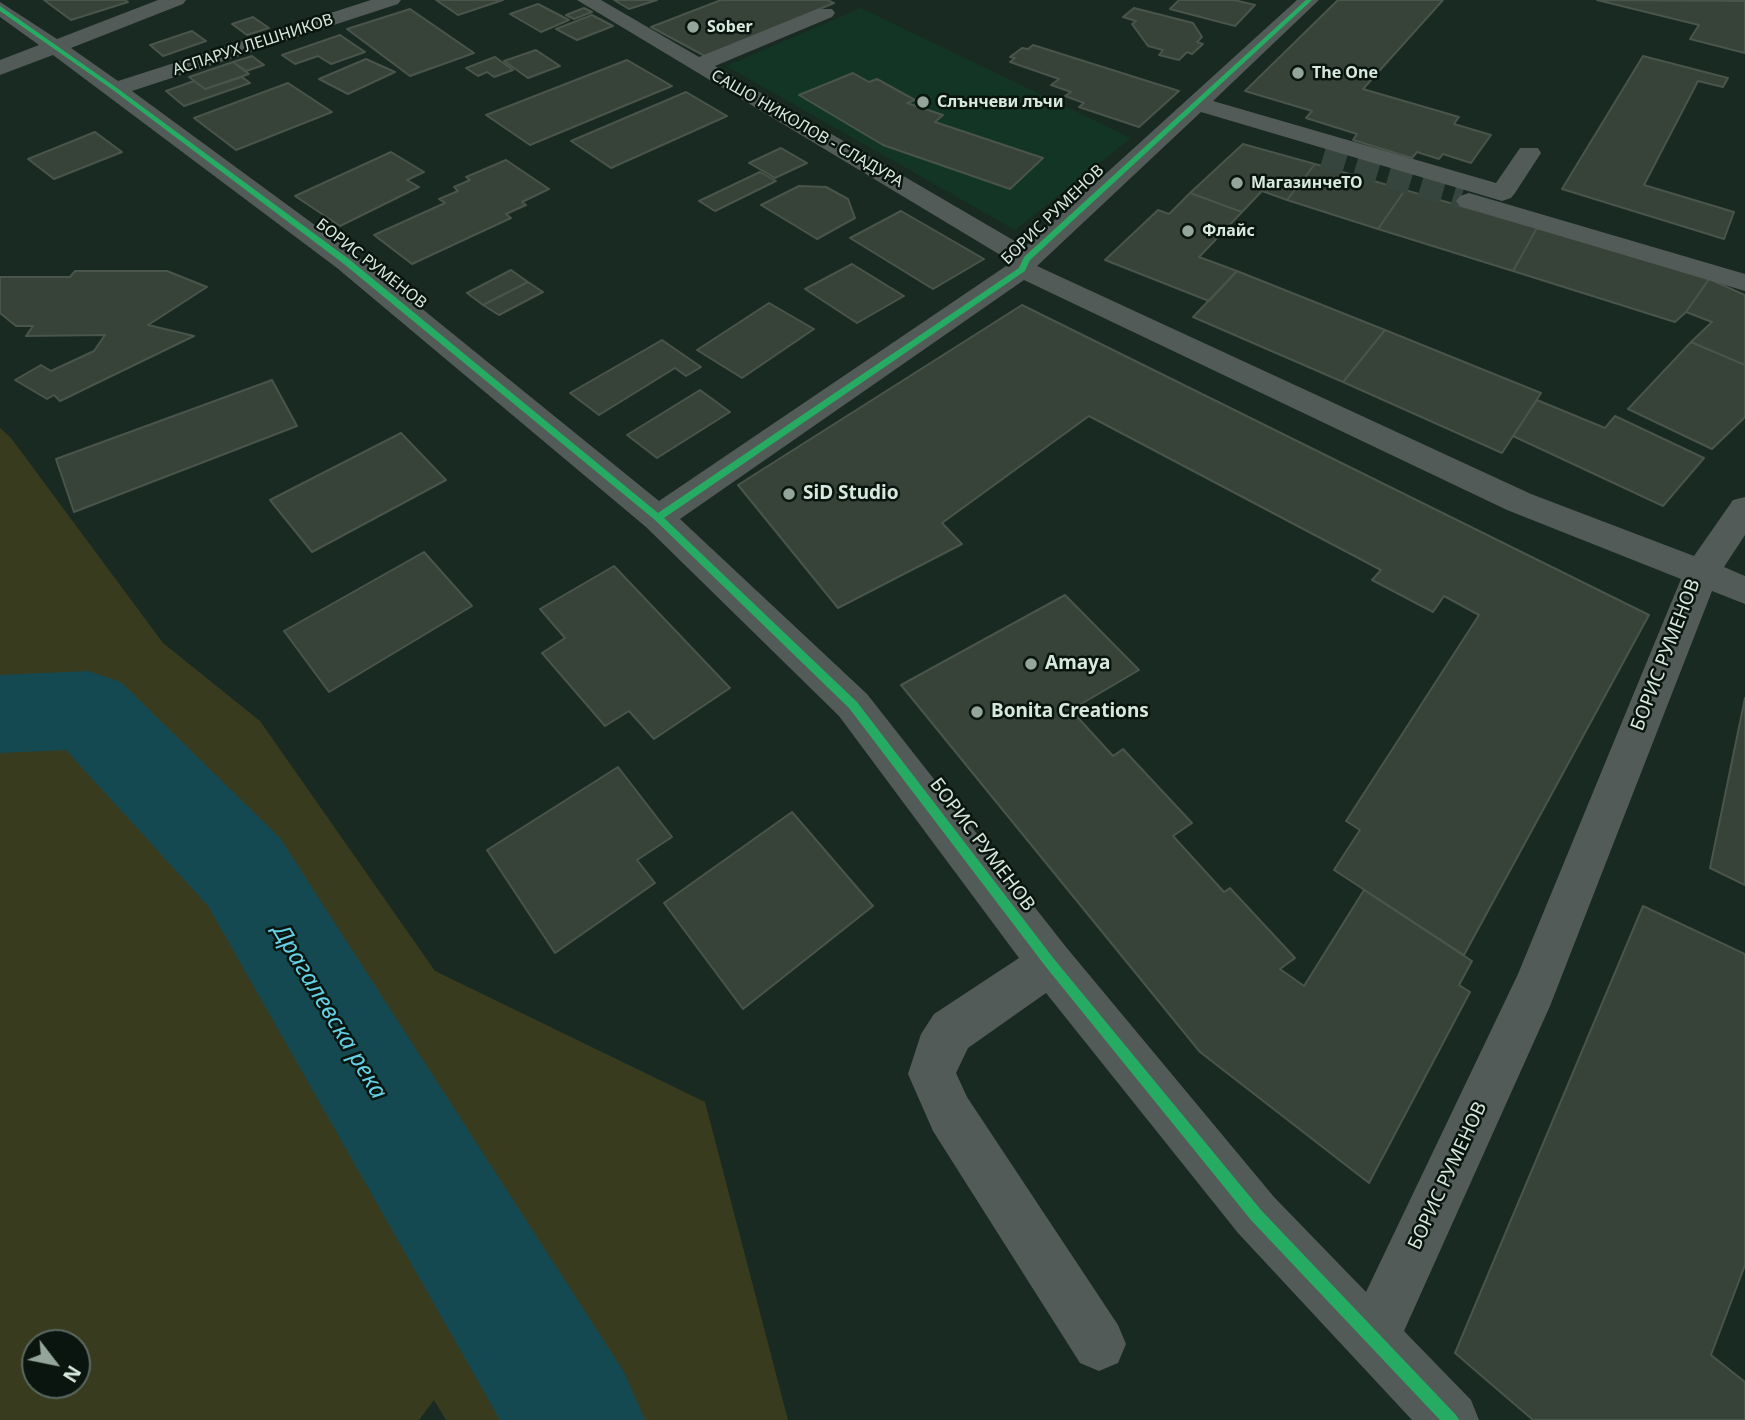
<!DOCTYPE html>
<html>
<head>
<meta charset="utf-8">
<style>
  body { margin:0 }
  #map { position:relative; width:1745px; height:1420px; overflow:hidden; background:#192a22; font-family:"Noto Sans",sans-serif }
  canvas { display:block }
  .north { position:absolute; left:21px; top:1329px; width:70px; height:70px; box-sizing:border-box; background:#09150e; border:2px solid #5b6961; border-radius:50%; rotate:122deg; font-size:19px; font-weight:700; line-height:28px; text-align:center; color:#d7e8de }
  .north::after { content:''; display:block; margin:auto; width:24px; height:32px; background:#94a69c; clip-path:polygon(50% 0,100% 100%,50% 72%,0 100%) }
</style>
</head>
<body>
<div id="map">
<canvas width="1745" height="1420"></canvas>
<div class="north">N</div>
</div>
<script>
const ctx = document.querySelector('canvas').getContext('2d');
ctx.lineJoin = 'round';
function fillPath(path, color) {
  ctx.fillStyle = color;
  ctx.fill(path, 'evenodd');
}
function strokePath(path, color, width, dash) {
  ctx.strokeStyle = color;
  ctx.lineWidth = width;
  ctx.lineCap = dash ? 'butt' : 'round';
  ctx.setLineDash(dash || []);
  ctx.stroke(path);
}
function label(font, color, halo, rows, align = 'center') {
  ctx.font = font + ' "Noto Sans",sans-serif';
  ctx.lineWidth = 5;
  ctx.setLineDash([]);
  ctx.textBaseline = 'middle';
  ctx.strokeStyle = halo;
  ctx.fillStyle = color;
  for (const [text, x, y, turn = 0] of rows) {
    ctx.save();
    ctx.translate(x, y);
    ctx.rotate((+turn || 0) * Math.PI / 180);
    ctx.textAlign = isNaN(turn) ? turn : align;
    if (halo) ctx.strokeText(text, 0, 0);
    ctx.fillText(text, 0, 0);
    ctx.restore();
  }
}
fillPath(new Path2D(`
  M861,8L1131,138L1015,230L726,66Z`), '#123525');
fillPath(new Path2D(`
  M0,428L11,438L163,643L260,721L435,971L705,1102L788,1420H446L434,1400L419,1420H0ZM35,1343H77V1385H35Z`), '#393b1f');
fillPath(new Path2D(`
  M88,671L121,682L280,838L624,1372L645,1420H500L208,906L66,750L0,753V675Z`), '#144951');
const building = new Path2D(`
  M44,0H125L128,2L71,20Z
  M436,0H503L458,15Z
  M614,0H657L629,9Z
  M721,0H827L834,3L705,56L651,27Z
  M1179,0H1234L1255,5L1235,26L1170,9Z
  M1338,0H1443L1363,89L1459,117L1454,124L1491,135L1471,163L1443,154L1439,159L1417,152L1412,158L1353,140L1357,134L1306,118L1312,111L1245,91Z
  M1597,0L1745,1V53L1690,39L1699,25Z
  M538,4L569,20L541,32L510,14Z
  M584,8L592,12L574,19L566,15Z
  M1134,8L1193,23L1202,37L1197,42L1203,44L1192,54L1187,52L1179,60L1159,55L1163,50L1148,46L1132,24L1136,21L1123,17Z
  M410,9L474,53L410,76L347,29Z
  M592,15L613,26L577,40L556,29Z
  M253,17L269,28L247,35L232,24Z
  M192,31L206,41L163,56L150,45Z
  M340,35L365,52L331,64L318,56L295,64L282,55Z
  M1033,45L1179,91L1139,127L1079,107L1084,103L1065,96L1071,92L1051,85L1059,79L1010,62L1015,58L1010,57L1022,48L1028,49Z
  M536,50L560,66L528,78L504,61Z
  M252,56L264,65L246,71L233,62Z
  M1643,56L1728,78L1723,87L1698,81L1644,185L1734,212L1724,239L1562,189Z
  M495,57L513,70L494,77L487,72L478,76L466,68Z
  M366,59L395,72L348,94L319,79Z
  M627,60L672,86L530,145L486,115Z
  M233,62L249,74L205,89L189,77Z
  M853,73L869,82L877,79L915,100L907,103L943,115L935,122L1043,158L1010,189L883,145L799,95Z
  M242,77L250,83L184,106L166,91L194,81L205,89Z
  M288,83L332,112L236,150L194,118Z
  M686,92L727,116L611,168L571,141Z
  M95,132L122,152L54,179L28,159Z
  M1243,144L1315,164L1287,200L1262,191L1242,212L1190,193Z
  M781,148L807,163L775,178L749,163Z
  M391,152L424,172L407,180L419,187L340,226L295,196Z
  M506,160L549,189L522,202L526,205L506,214L511,218L412,264L374,235L445,203L439,199L458,191L454,187L470,180L466,177Z
  M1315,164L1405,190L1378,229L1287,200Z
  M760,172L776,181L715,211L699,201Z
  M799,186L826,187L848,199L855,218L817,239L761,205Z
  M1405,190L1537,228L1513,271L1378,229Z
  M1190,193L1242,212L1199,257L1237,271L1209,301L1105,260L1158,210L1169,214Z
  M901,211L984,259L933,289L850,238Z
  M1537,228L1709,279L1686,312L1675,322L1513,271Z
  M852,264L904,296L857,323L805,289Z
  M511,270L528,282L483,305L467,293Z
  M75,271H167L207,287L148,325L194,336L60,401L54,395L47,399L15,380L41,365L51,371L94,351L105,335L26,336L33,326H16L0,313V277H70Z
  M1237,271L1385,330L1343,382L1193,317Z
  M1709,279L1745,295V365L1691,342L1712,322L1686,312Z
  M528,282L543,292L499,315L483,305Z
  M769,303L814,329L742,378L697,350Z
  M1022,305L1649,615L1464,955L1334,870L1360,830L1346,821L1479,615L1444,596L1433,612L1372,580L1381,570L1089,416L942,523L962,544L838,608L738,485Z
  M1385,330L1541,393L1502,453L1343,382Z
  M662,340L701,367L686,376L675,368L599,415L570,393Z
  M1691,342L1745,365V417L1712,449L1628,409Z
  M272,380L297,426L74,512L56,459Z
  M700,390L730,412L657,458L627,435Z
  M1537,400L1605,428L1615,416L1704,458L1663,506L1513,436Z
  M401,433L446,480L312,552L270,500Z
  M424,552L472,606L329,692L284,631Z
  M614,566L730,688L654,739L629,711L605,726L542,653L565,638L540,609Z
  M1065,595L1139,670L1071,710L1113,756L1123,749L1192,823L1173,836L1224,892L1230,888L1295,958L1280,969L1304,986L1364,890L1472,961L1459,985L1470,992L1369,1183L1200,1052L901,685Z
  M1745,698V885L1710,868Z
  M618,767L672,837L637,860L655,883L555,953L487,850Z
  M792,812L873,906L743,1009L664,903Z
  M1643,906L1745,954V1265L1711,1355L1745,1382V1420H1533L1455,1353Z`);
fillPath(building, '#374338');
strokePath(building, '#49544b', 2);
strokePath(new Path2D(`
  M1323,157L1461,198`), '#36463e', 23, [23, 11]);
fillPath(new Path2D(`
  M158,0H186L183,4L71,48L118,81L371,0H401L398,4L132,91L357,256L659,501L1012,262L577,0H601L699,57L818,9H832L835,13L832,17L715,66L1025,247L1297,0H1319L1213,101L1496,183L1520,148H1538L1541,153L1515,193L1511,198L1502,201L1201,112L1037,266L1531,494L1694,556L1733,500L1745,497V535L1724,567L1745,576V604L1712,591L1550,1006L1404,1331L1471,1400L1479,1420H1412L1238,1233L1046,993L968,1048L956,1073L967,1097L1118,1325L1126,1344L1118,1363L1099,1371L1080,1363L933,1131L908,1074L921,1034L934,1014L1019,958L839,716L646,527L337,268L53,55L0,75V60L39,45L0,17V2L57,39ZM1024,280L1507,510L1681,579L1518,974L1366,1292L1274,1197L1066,947L867,694L680,519Z
  M1469,193L1745,274V291L1460,206L1456,201L1460,196Z`), '#535b59');
fillPath(new Path2D(`
  M1306,0H1312L1030,260L1025,271L664,518L857,702L1054,959L1261,1210L1456,1415L1459,1420H1440L1251,1220L1046,967L849,708L655,520L344,264L113,90L0,11V6L117,88L350,260L658,513L1019,268L1024,257Z`), '#26ab63');
for (const [x, y, r, color] of [
  [693,27,7,"#94a69c"],
  [1298,73,7,"#94a69c"],
  [923,102,7,"#94a69c"],
  [1237,183,7,"#94a69c"],
  [1188,231,7,"#94a69c"],
  [789,494,7,"#94a69c"],
  [1031,664,7,"#94a69c"],
  [977,712,7,"#94a69c"]
]) {
  const dot = new Path2D();
  dot.arc(x, y, r, 0, 2 * Math.PI);
  ctx.fillStyle = color;
  ctx.fill(dot);
  strokePath(dot, '#09150e', 2.5);
}
label('bold 16px', '#d7e8de', '#09150e', [
  ["Sober",707,27],
  ["The One",1312,73],
  ["Слънчеви лъчи",937,102],
  ["МагазинчеТО",1251,183],
  ["Флайс",1202,231]
], 'left');
label('16px', '#d7e8de', '#09150e', [
  ["АСПАРУХ ЛЕШНИКОВ",253,45,-18],
  ["САШО НИКОЛОВ - СЛАДУРА",807,129,30],
  ["БОРИС РУМЕНОВ",1053,215,-44],
  ["БОРИС РУМЕНОВ",371,264,38]
]);
label('bold 19px', '#d7e8de', '#09150e', [
  ["SiD Studio",803,494],
  ["Amaya",1045,664],
  ["Bonita Creations",991,712]
], 'left');
label('19px', '#d7e8de', '#09150e', [
  ["БОРИС РУМЕНОВ",1666,655,-69],
  ["БОРИС РУМЕНОВ",982,845,53],
  ["БОРИС РУМЕНОВ",1448,1176,-65]
]);
label('italic 24px', '#64cfe5', '#09150e', [
  ["Драгалевска река",329,1012,59]
]);
</script>
</body>
</html>
